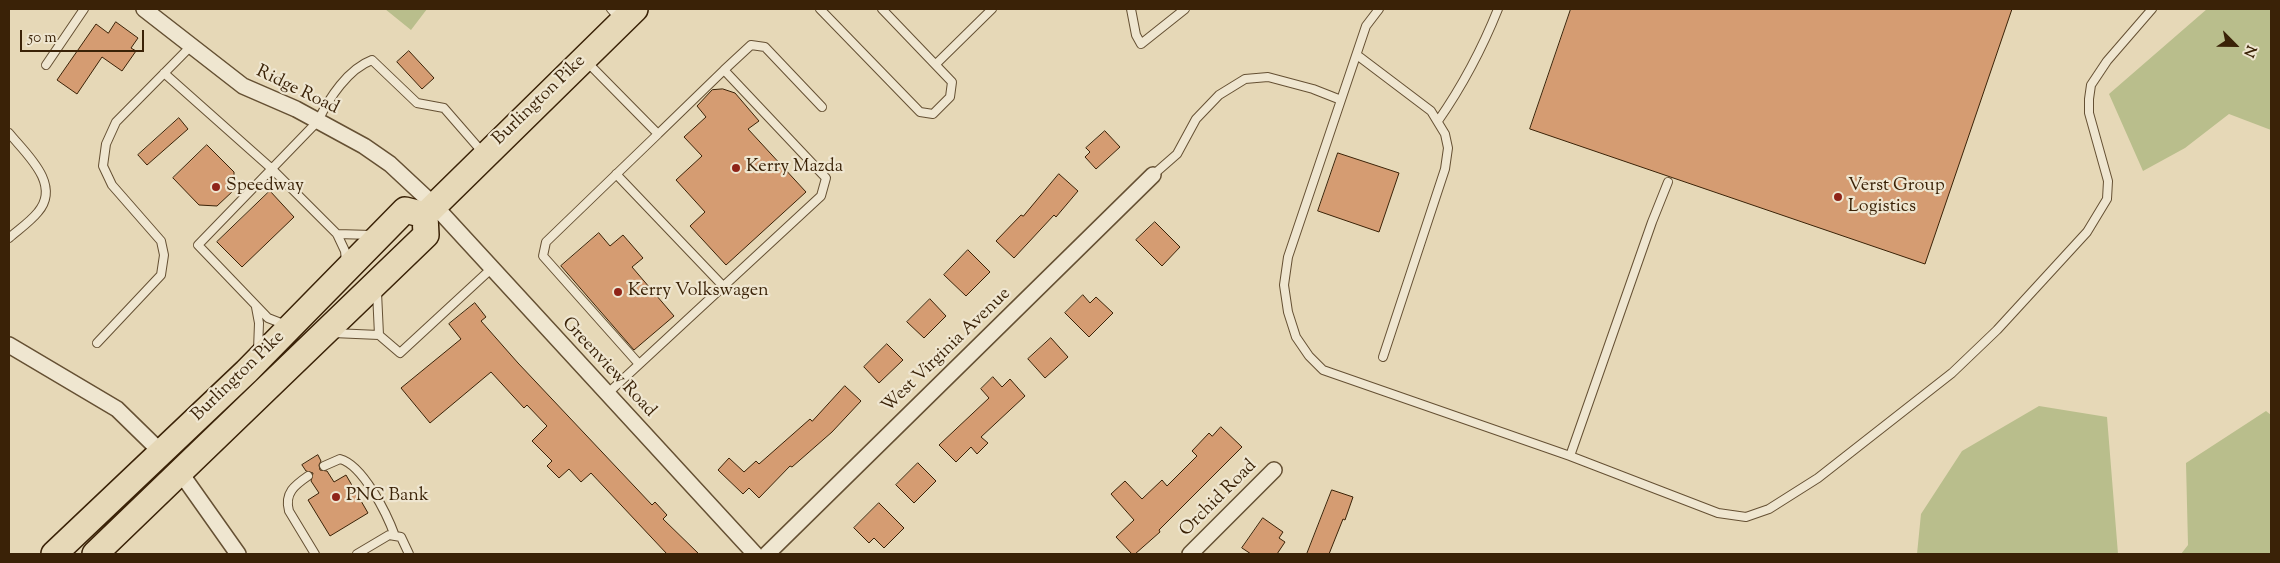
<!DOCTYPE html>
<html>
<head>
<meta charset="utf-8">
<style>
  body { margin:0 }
  #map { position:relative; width:2280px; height:563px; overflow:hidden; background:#e6d8b7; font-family:"Sorts Mill Goudy",serif }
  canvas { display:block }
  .frame { position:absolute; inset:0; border:10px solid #3a2207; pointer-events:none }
  .north { position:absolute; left:2210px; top:20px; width:50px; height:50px; -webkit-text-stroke:4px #efe6d0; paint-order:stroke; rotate:113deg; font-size:14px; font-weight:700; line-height:20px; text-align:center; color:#3a2207 }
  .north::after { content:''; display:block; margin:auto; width:18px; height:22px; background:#3a2207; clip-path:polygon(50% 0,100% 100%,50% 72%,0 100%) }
  .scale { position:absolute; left:20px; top:30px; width:124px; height:22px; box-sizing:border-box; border:2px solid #3a2207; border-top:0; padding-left:6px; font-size:15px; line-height:18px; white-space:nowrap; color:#3a2207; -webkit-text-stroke:4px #efe6d0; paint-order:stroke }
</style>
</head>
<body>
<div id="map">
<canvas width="2280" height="563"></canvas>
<div class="frame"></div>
<div class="north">N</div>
<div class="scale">50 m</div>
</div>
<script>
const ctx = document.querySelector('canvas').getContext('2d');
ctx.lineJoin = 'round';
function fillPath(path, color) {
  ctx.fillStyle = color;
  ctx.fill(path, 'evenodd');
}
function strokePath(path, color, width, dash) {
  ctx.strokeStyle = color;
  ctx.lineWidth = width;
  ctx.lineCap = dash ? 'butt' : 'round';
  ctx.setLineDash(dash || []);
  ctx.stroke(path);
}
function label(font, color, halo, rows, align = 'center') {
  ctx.font = font + ' "Sorts Mill Goudy",serif';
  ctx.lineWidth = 4.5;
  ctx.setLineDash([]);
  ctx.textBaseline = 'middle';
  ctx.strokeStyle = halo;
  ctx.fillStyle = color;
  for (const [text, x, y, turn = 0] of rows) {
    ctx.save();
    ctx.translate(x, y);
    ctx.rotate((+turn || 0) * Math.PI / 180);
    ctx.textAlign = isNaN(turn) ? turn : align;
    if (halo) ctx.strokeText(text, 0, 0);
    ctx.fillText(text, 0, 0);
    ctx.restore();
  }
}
fillPath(new Path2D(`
  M385,9H427L411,30Z
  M2207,9H2271V130L2229,114L2185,148L2143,171L2109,94Z
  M2039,406L2107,417L2118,554H1917L1921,514L1962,451Z
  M2266,411L2271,415V554H2181L2188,545L2186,463Z`), '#b9be8c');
const building = new Path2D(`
  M1571,9H2012L1925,264L1530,129Z
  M116,22L138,38L131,48L136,51L122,71L102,57L77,94L57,80L96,24L108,33Z
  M409,51L434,78L422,89L397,62Z
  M723,89L735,93L759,121L748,129L806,192L726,265L690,226L705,212L676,180L702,156L684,137L706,117L697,106L712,90Z
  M179,118L188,129L147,165L138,155Z
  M1105,131L1120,147L1096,169L1085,157L1090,152L1086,148Z
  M207,145L234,172V190L217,206L199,205L173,178Z
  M1338,153L1399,173L1379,232L1318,211Z
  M1059,174L1078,191L1056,217L1054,215L1014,258L996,241L1021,215L1023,216Z
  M270,191L294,217L242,267L217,242Z
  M1155,222L1180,247L1162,266L1136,240Z
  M599,233L610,246L623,235L643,258L632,267L674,316L634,350L561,266Z
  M968,250L990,272L966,296L944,275Z
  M1083,295L1090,303L1096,297L1113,313L1089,337L1065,313Z
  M930,299L946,316L924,338L907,322Z
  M475,303L486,317L481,321L518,363L652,505L655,502L667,515L663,519L699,554H667L591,473L581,482L569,469L559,478L547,466L552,461L532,441L547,426L527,405L524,408L491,372L430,423L401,388L461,339L449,324Z
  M1051,338L1068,357L1045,378L1028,359Z
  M887,344L903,360L879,383L864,367Z
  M993,377L1002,387L1010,379L1025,396L981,437L988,443L977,454L971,447L956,462L939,445L989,398L981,389Z
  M845,386L861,401L832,432L792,467L790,466L759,498L749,488L743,494L718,470L729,458L744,472L756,461L759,464L810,419L812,421Z
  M1221,427L1242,447L1159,530L1160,532L1135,554H1132L1116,537L1134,520L1111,494L1125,481L1142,499L1162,480L1167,486L1197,456L1192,451L1209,433L1212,436Z
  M318,455L321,461L319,465L320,470L327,471L334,482L346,475L368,513L330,536L308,500L319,493L311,481L313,473L306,471L302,465Z
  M918,463L936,481L914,503L896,485Z
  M1332,490L1353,497L1345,520L1343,519L1329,554H1307Z
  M879,503L904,528L884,548L874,538L869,543L854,528Z
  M1263,518L1283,532L1279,538L1285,542L1277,554H1251L1242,548Z`);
fillPath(building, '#d59c72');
strokePath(building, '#3a2207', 1);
const lane = new Path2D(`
  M611,9L621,20
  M820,9L920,112L933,114L950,97L952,82L882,9
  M1131,9L1136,35L1141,44L1185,9
  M1379,9L1366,26L1288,257L1284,285L1288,312L1296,337L1309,356L1323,370L1570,456L1718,513L1746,517L1769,509L1818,478L1952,373L1997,330L2087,232L2107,199L2108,181L2089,113V99L2091,85L2107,61L2152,9
  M1357,55L1431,111L1445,134L1448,148L1445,169L1383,357
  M587,62L658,134L546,242L543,256L639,364
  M936,64L992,9
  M46,65L84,9
  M724,70L751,45L765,47L822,107
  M164,73L272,169L337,234L345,251L346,262
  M1438,121C1463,85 1482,49 1498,9
  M9,133C25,153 62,184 38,212C30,222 18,230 9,238
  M616,174L723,286
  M1153,175L1177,154L1196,119L1219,95L1245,79L1268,77L1313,89L1341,100
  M337,234L372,235
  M377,292L379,335
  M256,307L259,323L258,350
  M286,325L268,318L198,245L318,121C329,98 348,69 372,60L417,103L444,108L484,154
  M333,333L379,335L400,353L491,269
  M97,343L161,275L164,255L161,241L112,185L103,166L106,144L116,122L191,46
  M607,394L821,196L826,178L724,70L658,134
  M1570,456L1652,222L1668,182
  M324,466L340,459C363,465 387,514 395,536
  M308,476C295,485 284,493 289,511L315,554
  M357,554L389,535L401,537L409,554`);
const street = new Path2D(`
  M144,9L243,86L296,109L364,146L390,164L434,205L755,554
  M9,345L117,409L161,452
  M180,472L238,554
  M767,554L1153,175
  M1190,554L1274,470`);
const primary = new Path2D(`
  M54,554L246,372L405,210L425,215
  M95,554L426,235L425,215L635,9`);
strokePath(lane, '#655033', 10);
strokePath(street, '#655033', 18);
strokePath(primary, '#3a2207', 28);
strokePath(lane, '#efe6d0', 8);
strokePath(street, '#efe6d0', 15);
strokePath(primary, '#e6d8b7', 25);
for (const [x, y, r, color] of [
  [736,168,5,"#8f2418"],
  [216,187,5,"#8f2418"],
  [1838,197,5,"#8f2418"],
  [618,292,5,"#8f2418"],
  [336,497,5,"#8f2418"]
]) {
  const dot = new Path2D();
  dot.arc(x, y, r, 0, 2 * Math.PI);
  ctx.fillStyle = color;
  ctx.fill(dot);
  strokePath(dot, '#efe6d0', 2);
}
label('18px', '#3a2207', '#efe6d0', [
  ["Ridge Road",297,91,26],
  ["Burlington Pike",540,101,-44],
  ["West Virginia Avenue",947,351,-44],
  ["Greenview Road",608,368,47],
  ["Burlington Pike",239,377,-44],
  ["Orchid Road",1219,499,-45]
]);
label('18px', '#3a2207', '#efe6d0', [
  ["Kerry Mazda",746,168],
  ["Speedway",226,187],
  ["Verst Group",1848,187],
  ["Logistics",1848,208],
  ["Kerry Volkswagen",628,292],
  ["PNC Bank",346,497]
], 'left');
</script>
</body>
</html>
